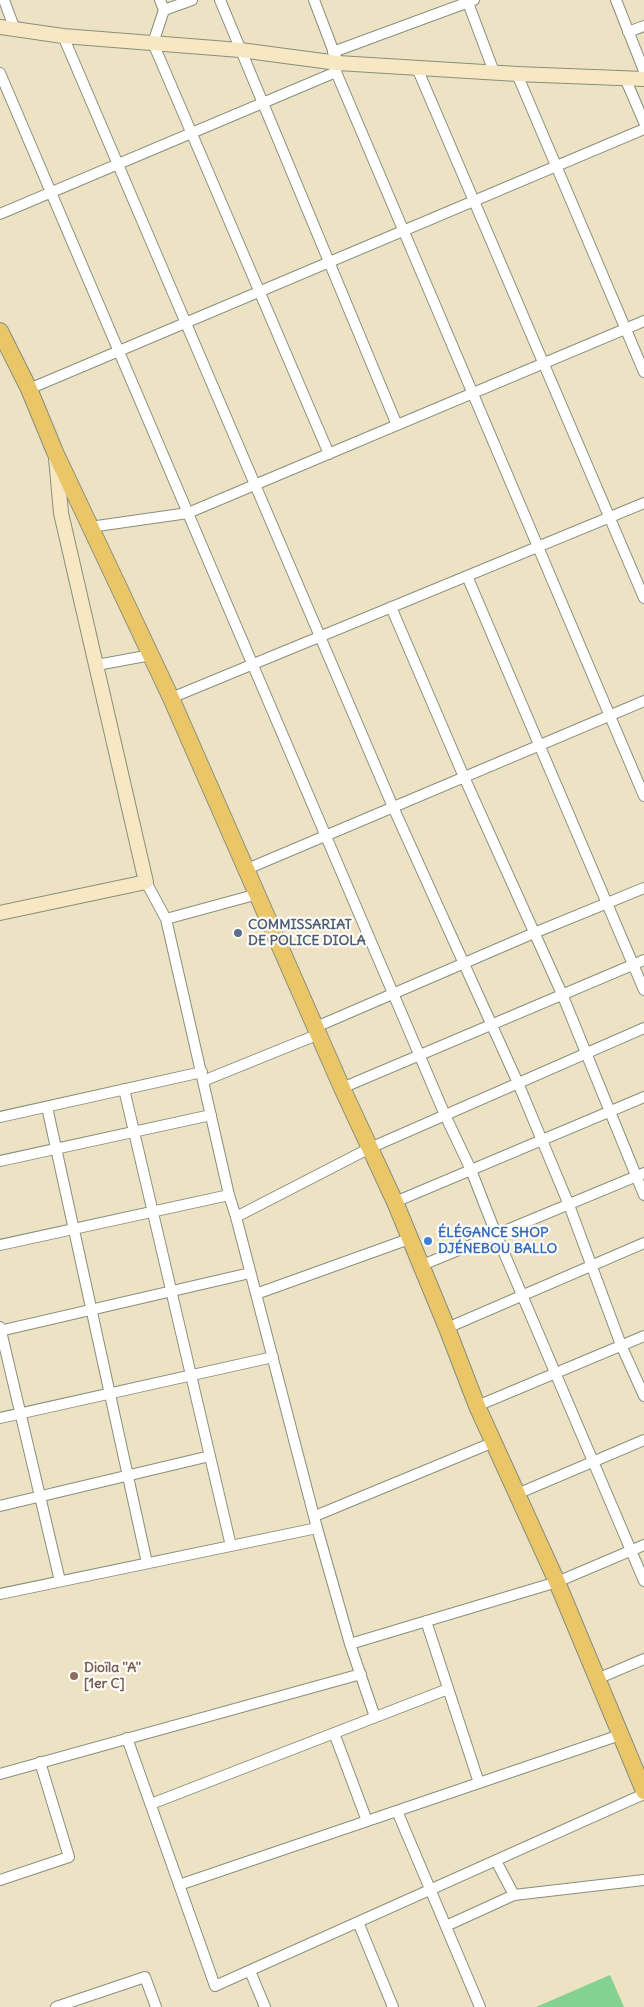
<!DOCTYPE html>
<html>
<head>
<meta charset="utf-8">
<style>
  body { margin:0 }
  canvas { display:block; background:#eee2c4 }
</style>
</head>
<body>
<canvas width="644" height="2007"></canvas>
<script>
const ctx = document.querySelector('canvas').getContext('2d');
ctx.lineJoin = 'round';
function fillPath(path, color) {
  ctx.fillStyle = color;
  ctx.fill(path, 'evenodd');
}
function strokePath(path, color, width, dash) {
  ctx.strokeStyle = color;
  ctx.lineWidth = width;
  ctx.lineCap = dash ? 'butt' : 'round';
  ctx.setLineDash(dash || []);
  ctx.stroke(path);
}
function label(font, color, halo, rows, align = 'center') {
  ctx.font = font + ' Delius,sans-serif';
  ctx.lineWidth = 4.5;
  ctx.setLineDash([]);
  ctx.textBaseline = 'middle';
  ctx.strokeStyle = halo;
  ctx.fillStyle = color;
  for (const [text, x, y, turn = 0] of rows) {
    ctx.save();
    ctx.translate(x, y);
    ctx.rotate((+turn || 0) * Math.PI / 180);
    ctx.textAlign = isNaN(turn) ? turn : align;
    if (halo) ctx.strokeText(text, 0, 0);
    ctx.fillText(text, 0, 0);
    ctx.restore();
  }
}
fillPath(new Path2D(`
  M610,1975L624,2007H536Z`), '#83d291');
const street = new Path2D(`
  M4,0L15,30
  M160,0L164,10L153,43L329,454
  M220,0L397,425
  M314,0L338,63L336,72L644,796
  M467,0L494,72
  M616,0L644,71
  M164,10L192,0
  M628,32L644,26
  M63,36L393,807L518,1083L569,1205L621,1345L644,1396
  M333,52L474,0
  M417,68L644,598
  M0,73L445,1115L471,1170L496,1234L644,1581
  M517,74L644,372
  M625,78L644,122
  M0,214L336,72
  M29,389L644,129
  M90,527L188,513L644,321
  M467,576L644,990
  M391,607L464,777L562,994L644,1195
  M97,665L151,655
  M171,698L644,503
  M247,869L644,701
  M146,882L166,919L229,1195L236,1217L317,1528L350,1644L375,1717
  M166,919L258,894
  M316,1027L534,933L644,888
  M203,1081L319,1034
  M342,1088L644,960
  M124,1089L231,1546
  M47,1107L147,1563
  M0,1117L202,1072
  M0,1161L211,1115
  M395,1202L644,1097
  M236,1217L370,1148L644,1028
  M0,1245L229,1195
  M420,1266L644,1173
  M256,1294L409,1239
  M0,1327L60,1581
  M447,1328L644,1243
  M0,1331L250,1273
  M477,1406L644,1336
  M0,1418L273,1357
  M517,1494L644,1440
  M0,1506L210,1456
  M315,1516L494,1442
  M0,1594L317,1528
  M426,1621L479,1783
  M350,1644L557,1582L644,1545
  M597,1679L644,1659
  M334,1733L367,1821
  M127,1738L215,1986L644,1794
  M0,1774L361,1674
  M151,1804L448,1689
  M397,1811L480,2007
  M496,1861L514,1895
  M0,1880L69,1857L40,1762
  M179,1885L620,1735
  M358,1922L393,2007
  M446,1926L514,1895L644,1880
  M250,1971L265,2007
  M56,2007L145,1977L156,2007`);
const secondary = new Path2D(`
  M0,27L63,36L240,50L338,63L517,74L644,79
  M0,913L146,882L61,513L56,458`);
const primary = new Path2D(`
  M0,331L29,389L55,452L171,698L342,1088L395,1202L447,1328L477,1406L557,1582L644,1791`);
strokePath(street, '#86907c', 12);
strokePath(secondary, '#86907c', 16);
strokePath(primary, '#86907c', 18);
strokePath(street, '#fff', 10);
strokePath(secondary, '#f7e8c3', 14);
strokePath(primary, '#eac669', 16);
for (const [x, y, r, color] of [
  [238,933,5,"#5c6f8a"],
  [428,1241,5,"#3f7fe0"],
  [74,1676,5,"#8d6e63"]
]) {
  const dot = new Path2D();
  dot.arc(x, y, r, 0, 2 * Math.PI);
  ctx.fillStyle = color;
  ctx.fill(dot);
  strokePath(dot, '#fdfcf7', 2);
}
label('bold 14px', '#4e5e75', '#fdfcf7', [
  ["COMMISSARIAT",248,925],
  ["DE POLICE DIOLA",248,941]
], 'left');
label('bold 14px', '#366cbe', '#fdfcf7', [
  ["ÉLÉGANCE SHOP",438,1233],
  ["DJÉNEBOU BALLO",438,1249]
], 'left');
label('bold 14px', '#785e54', '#fdfcf7', [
  ["Dioïla ''A''",84,1668],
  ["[1er C]",84,1684]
], 'left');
</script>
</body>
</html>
